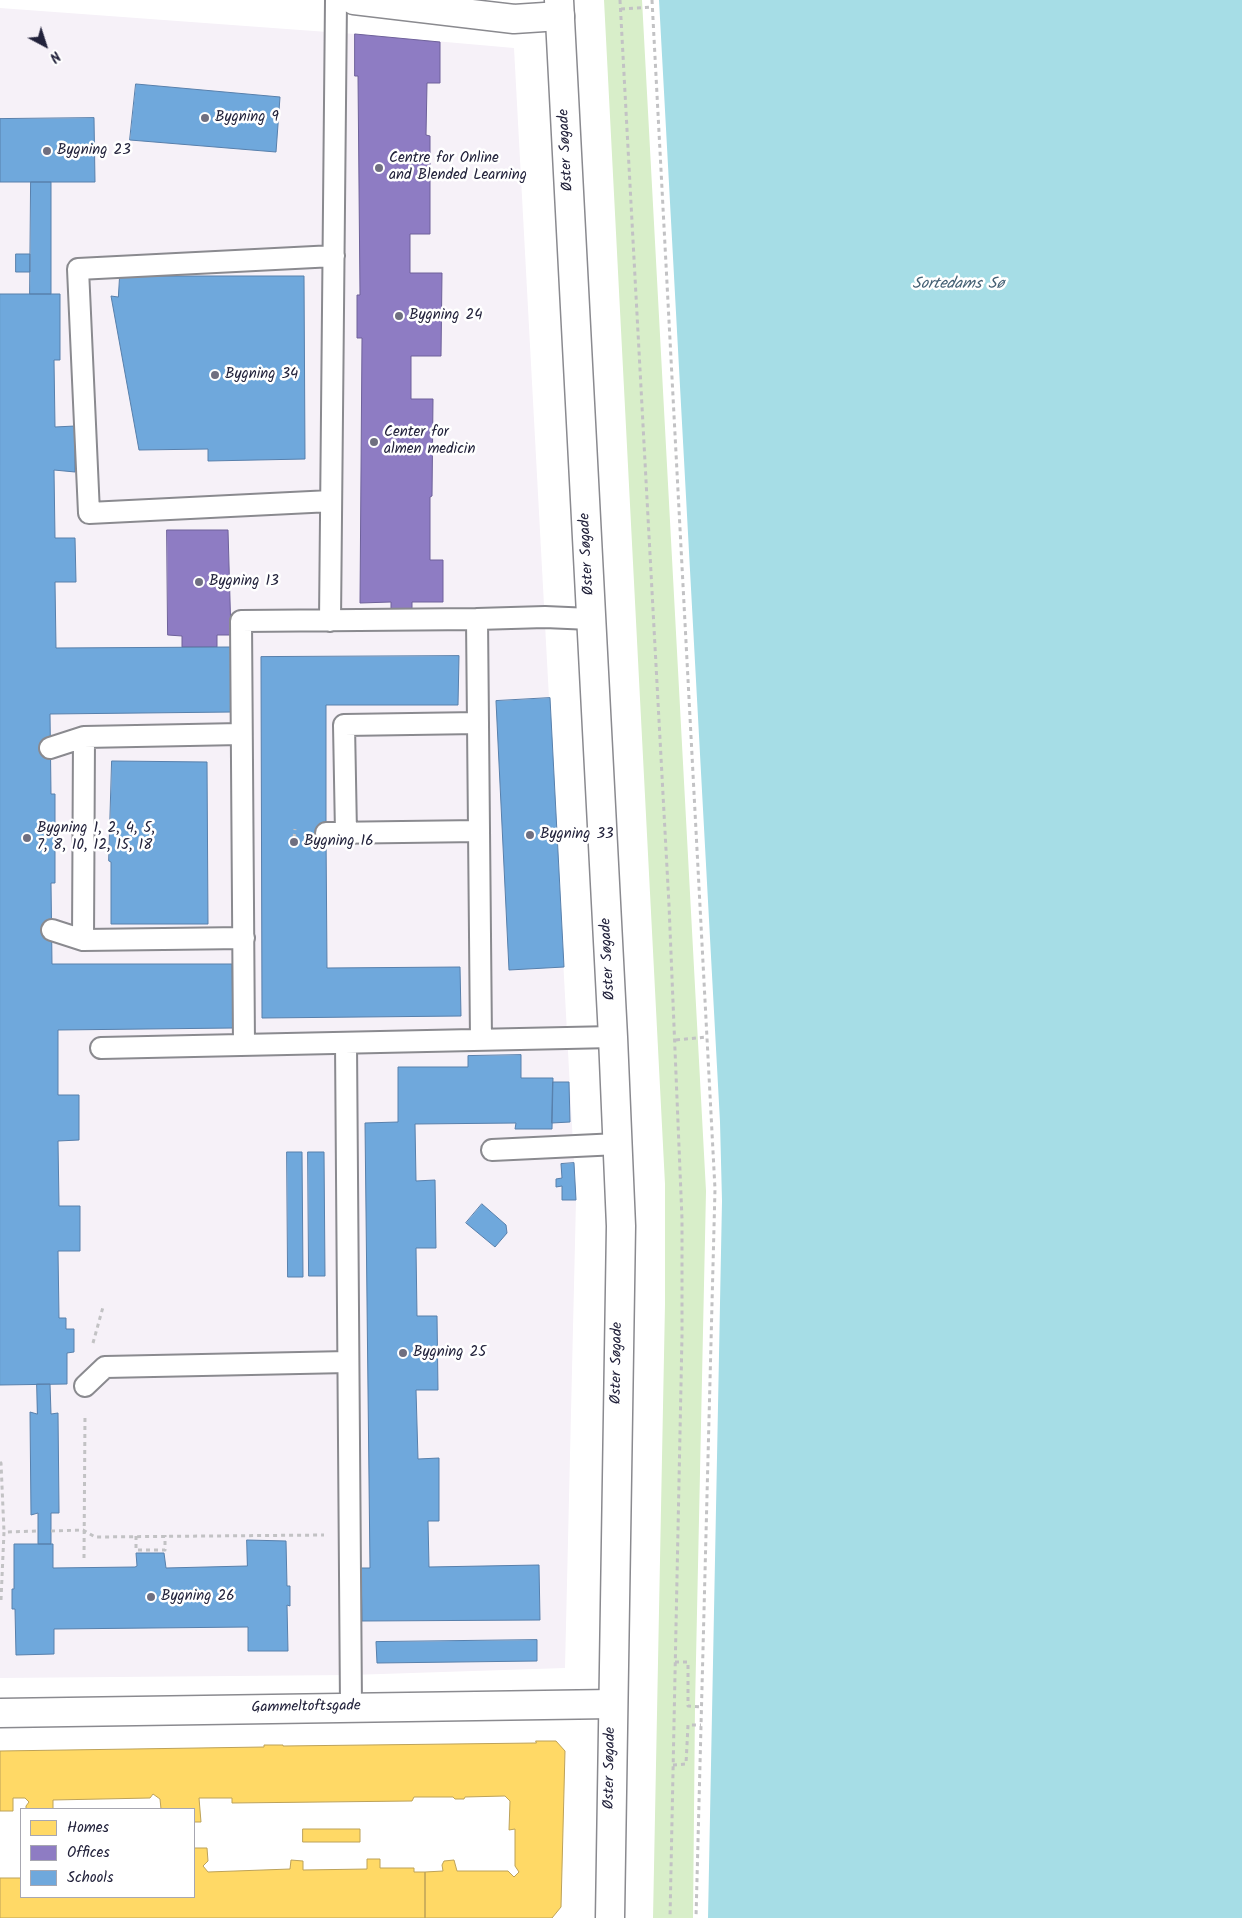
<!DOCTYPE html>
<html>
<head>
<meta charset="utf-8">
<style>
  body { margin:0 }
  #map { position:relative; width:1242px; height:1918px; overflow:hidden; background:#fff; font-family:Kalam,sans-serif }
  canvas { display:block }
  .legend { position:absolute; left:20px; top:1808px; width:175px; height:90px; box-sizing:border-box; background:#fff; border:1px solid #a7a7b1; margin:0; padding:6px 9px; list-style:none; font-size:15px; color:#22223b }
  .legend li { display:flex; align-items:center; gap:10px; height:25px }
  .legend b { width:25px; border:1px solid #a7a7b1 }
  .north { position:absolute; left:20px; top:20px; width:50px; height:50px; -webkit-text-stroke:4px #fff; paint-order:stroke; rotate:140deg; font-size:14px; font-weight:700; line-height:20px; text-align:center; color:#22223b }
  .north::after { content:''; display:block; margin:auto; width:18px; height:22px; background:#22223b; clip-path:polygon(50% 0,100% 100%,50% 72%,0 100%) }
</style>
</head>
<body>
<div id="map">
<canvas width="1242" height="1918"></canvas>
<ul class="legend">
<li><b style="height:14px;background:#ffd966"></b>Homes</li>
<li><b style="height:14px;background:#8e7cc3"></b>Offices</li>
<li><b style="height:14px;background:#6fa8dc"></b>Schools</li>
</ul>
<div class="north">N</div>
</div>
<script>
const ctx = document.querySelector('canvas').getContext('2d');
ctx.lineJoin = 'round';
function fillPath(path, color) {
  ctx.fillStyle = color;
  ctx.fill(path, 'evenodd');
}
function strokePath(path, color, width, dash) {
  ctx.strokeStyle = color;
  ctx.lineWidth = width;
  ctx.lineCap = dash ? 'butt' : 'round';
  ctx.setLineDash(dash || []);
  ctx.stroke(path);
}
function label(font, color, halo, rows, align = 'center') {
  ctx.font = font + ' Kalam,sans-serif';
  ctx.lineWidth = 5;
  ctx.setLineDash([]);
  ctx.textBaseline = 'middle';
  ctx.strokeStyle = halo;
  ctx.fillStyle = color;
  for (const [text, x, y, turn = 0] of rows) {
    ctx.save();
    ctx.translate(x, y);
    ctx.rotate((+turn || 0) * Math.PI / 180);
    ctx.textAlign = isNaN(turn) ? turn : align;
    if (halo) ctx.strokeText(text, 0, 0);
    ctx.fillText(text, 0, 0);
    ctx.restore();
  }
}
fillPath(new Path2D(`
  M0,8L355,34L514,48L576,1200L565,1668L351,1675L0,1678Z`), '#f6f1f8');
fillPath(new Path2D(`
  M604,0H642L706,1191L695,1706L693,1918H653L665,1304V1184Z`), '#d8eec9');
fillPath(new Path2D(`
  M659,0H1242V1918H708L722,1201L720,1122Z`), '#a6dde6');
const homes = new Path2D(`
  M536,1741H556L565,1751L561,1907L552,1918H425V1872L443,1871L442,1865L444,1861L454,1860L457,1871H508L514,1877L519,1872L515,1866V1829L509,1830L510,1801L505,1796L465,1797L464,1799H455L453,1797H414L412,1801L232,1803V1798H199L201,1822H194V1809H161L160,1799L153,1794L150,1798L53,1800V1809H26V1806L29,1802L25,1798H13V1811H0V1751L264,1747V1745H283V1746L536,1743Z
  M303,1829H360V1842H303Z
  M194,1841V1848H207L208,1861L203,1866L208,1872L290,1869L291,1860L303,1861V1870L367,1869V1859H380V1868H414V1872H425V1918H0V1878H21V1897H194Z`);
fillPath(homes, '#ffd966');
strokePath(homes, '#bda259', 1);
const offices = new Path2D(`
  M355,34L440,42V83H427L426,135L430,136V234H410V273H442L441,356H411V399H433L432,496L430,497V560H443V602H412V615L391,614V602L360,603L362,338H357V295H360L358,76H355Z
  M167,530H228L231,635H217V647H182V636L168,635Z`);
fillPath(offices, '#8e7cc3');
strokePath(offices, '#6e619a', 1);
const schools = new Path2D(`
  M136,84L280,97L276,152L130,140Z
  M94,118L95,182H0V119Z
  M31,182H51V294H30Z
  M16,254H30V272H16Z
  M120,276H304L305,459L208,461V449L139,450L111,296L118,297Z
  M0,294H60V360H54L55,427L75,426V472L54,470L55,538H75L76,582H55L56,648L231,647L232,712L50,714L51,794H55V883H51L52,964H232L233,1028L58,1030V1095H79V1140L58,1141L59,1206H80V1251H58L59,1318H66V1329H74V1352L67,1353V1384L0,1385Z
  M459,656L458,705H326V833L327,968L460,967L461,1016L262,1018L261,657Z
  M550,698L564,967L509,970L496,701Z
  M112,761L207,762L208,924H111V862L109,861Z
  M521,1055V1078H553L552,1129H515L516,1123L415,1124L416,1181L435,1180L436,1248H416L417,1316H437L438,1390H416L418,1459L439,1458V1521H428L429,1567L539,1565L540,1620L362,1621L361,1568H370L365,1123L398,1122V1067H468V1056Z
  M553,1082H569L570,1122L552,1123Z
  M287,1152H302L303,1277H288Z
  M308,1152H324L325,1276H309Z
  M574,1163L576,1200H562V1186L556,1187V1179L562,1178L561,1164Z
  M482,1204L506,1225L507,1233L495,1247L466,1223Z
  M37,1384H50L51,1414L58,1413L59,1510V1513H51V1544H38V1513L31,1515L30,1412L37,1414Z
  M247,1540L286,1541L287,1586H290V1606L287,1605L288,1651H248V1627L54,1629V1654L16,1655L15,1609H12V1589H14V1544H53V1568L135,1567L137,1566L136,1553H164L166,1568L247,1566Z
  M537,1640V1661L377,1663L376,1642Z`);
fillPath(schools, '#6fa8dc');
strokePath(schools, '#5880ac', 1);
const service = new Path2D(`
  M331,501L89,513L78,269L334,256
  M477,619L545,617L591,619
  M330,621L336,0
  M50,748L84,737
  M326,833L479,831
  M346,833L344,725L478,723
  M52,930L83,940L84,737L241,734
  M83,940L244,938
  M346,1043L351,1707
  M244,1045L241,621L477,619L481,1040
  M101,1048L613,1037
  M492,1150L618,1144
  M85,1386L105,1367L348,1362`);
const minor = new Path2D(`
  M354,0L514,19L560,16
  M0,1713L612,1704`);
const tertiary = new Path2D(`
  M559,0L613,1037L621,1226L610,1918`);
strokePath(service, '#8a8a8f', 24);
strokePath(minor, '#8a8a8f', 31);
strokePath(tertiary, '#8a8a8f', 31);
strokePath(new Path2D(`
  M620,0L669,905L682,1219V1336L670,1918
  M652,0L715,1189L696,1918
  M621,9L652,7
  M294,838L295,829
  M676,1040L707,1037
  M93,1343L103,1307
  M0,1462L1,1463L4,1532
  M51,1531L83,1530L95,1537L324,1535
  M136,1536V1550H165V1535
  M84,1558L85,1414
  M1,1600L4,1532L38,1531
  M675,1662H688V1706L702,1707
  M673,1765L686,1764L688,1725H701`), '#c2c2c4', 3, [4, 4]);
strokePath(service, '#fff', 20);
strokePath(minor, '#fff', 28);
strokePath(tertiary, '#fff', 28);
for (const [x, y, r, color] of [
  [205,118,5,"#6f6f80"],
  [47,151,5,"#6f6f80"],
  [379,168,5,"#6f6f80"],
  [399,316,5,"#6f6f80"],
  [215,375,5,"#6f6f80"],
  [374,442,5,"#6f6f80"],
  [199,582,5,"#6f6f80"],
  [530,835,5,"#6f6f80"],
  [27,838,5,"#6f6f80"],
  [294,842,5,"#6f6f80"],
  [403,1353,5,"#6f6f80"],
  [151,1597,5,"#6f6f80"]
]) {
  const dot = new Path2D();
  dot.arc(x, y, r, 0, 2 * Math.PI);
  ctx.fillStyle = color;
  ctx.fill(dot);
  strokePath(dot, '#fff', 2);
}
label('15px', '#22223b', '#fff', [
  ["Bygning 9",215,118],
  ["Bygning 23",57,151],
  ["Centre for Online",389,159],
  ["and Blended Learning",389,176],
  ["Bygning 24",409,316],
  ["Bygning 34",225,375],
  ["Center for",384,433],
  ["almen medicin",384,450],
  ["Bygning 13",209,582],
  ["Bygning 1, 2, 4, 5,",37,829],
  ["7, 8, 10, 12, 15, 18",37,846],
  ["Bygning 33",540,835],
  ["Bygning 16",304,842],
  ["Bygning 25",413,1353],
  ["Bygning 26",161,1597]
], 'left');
label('15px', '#22223b', '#fff', [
  ["Øster Søgade",567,150,-93],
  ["Øster Søgade",588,554,-93],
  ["Øster Søgade",609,959,-93],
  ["Øster Søgade",618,1363,-89],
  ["Gammeltoftsgade",306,1708,-1],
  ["Øster Søgade",611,1768,-89]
]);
label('italic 16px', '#435f73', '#fff', [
  ["Sortedams Sø",958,285]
]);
</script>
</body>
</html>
